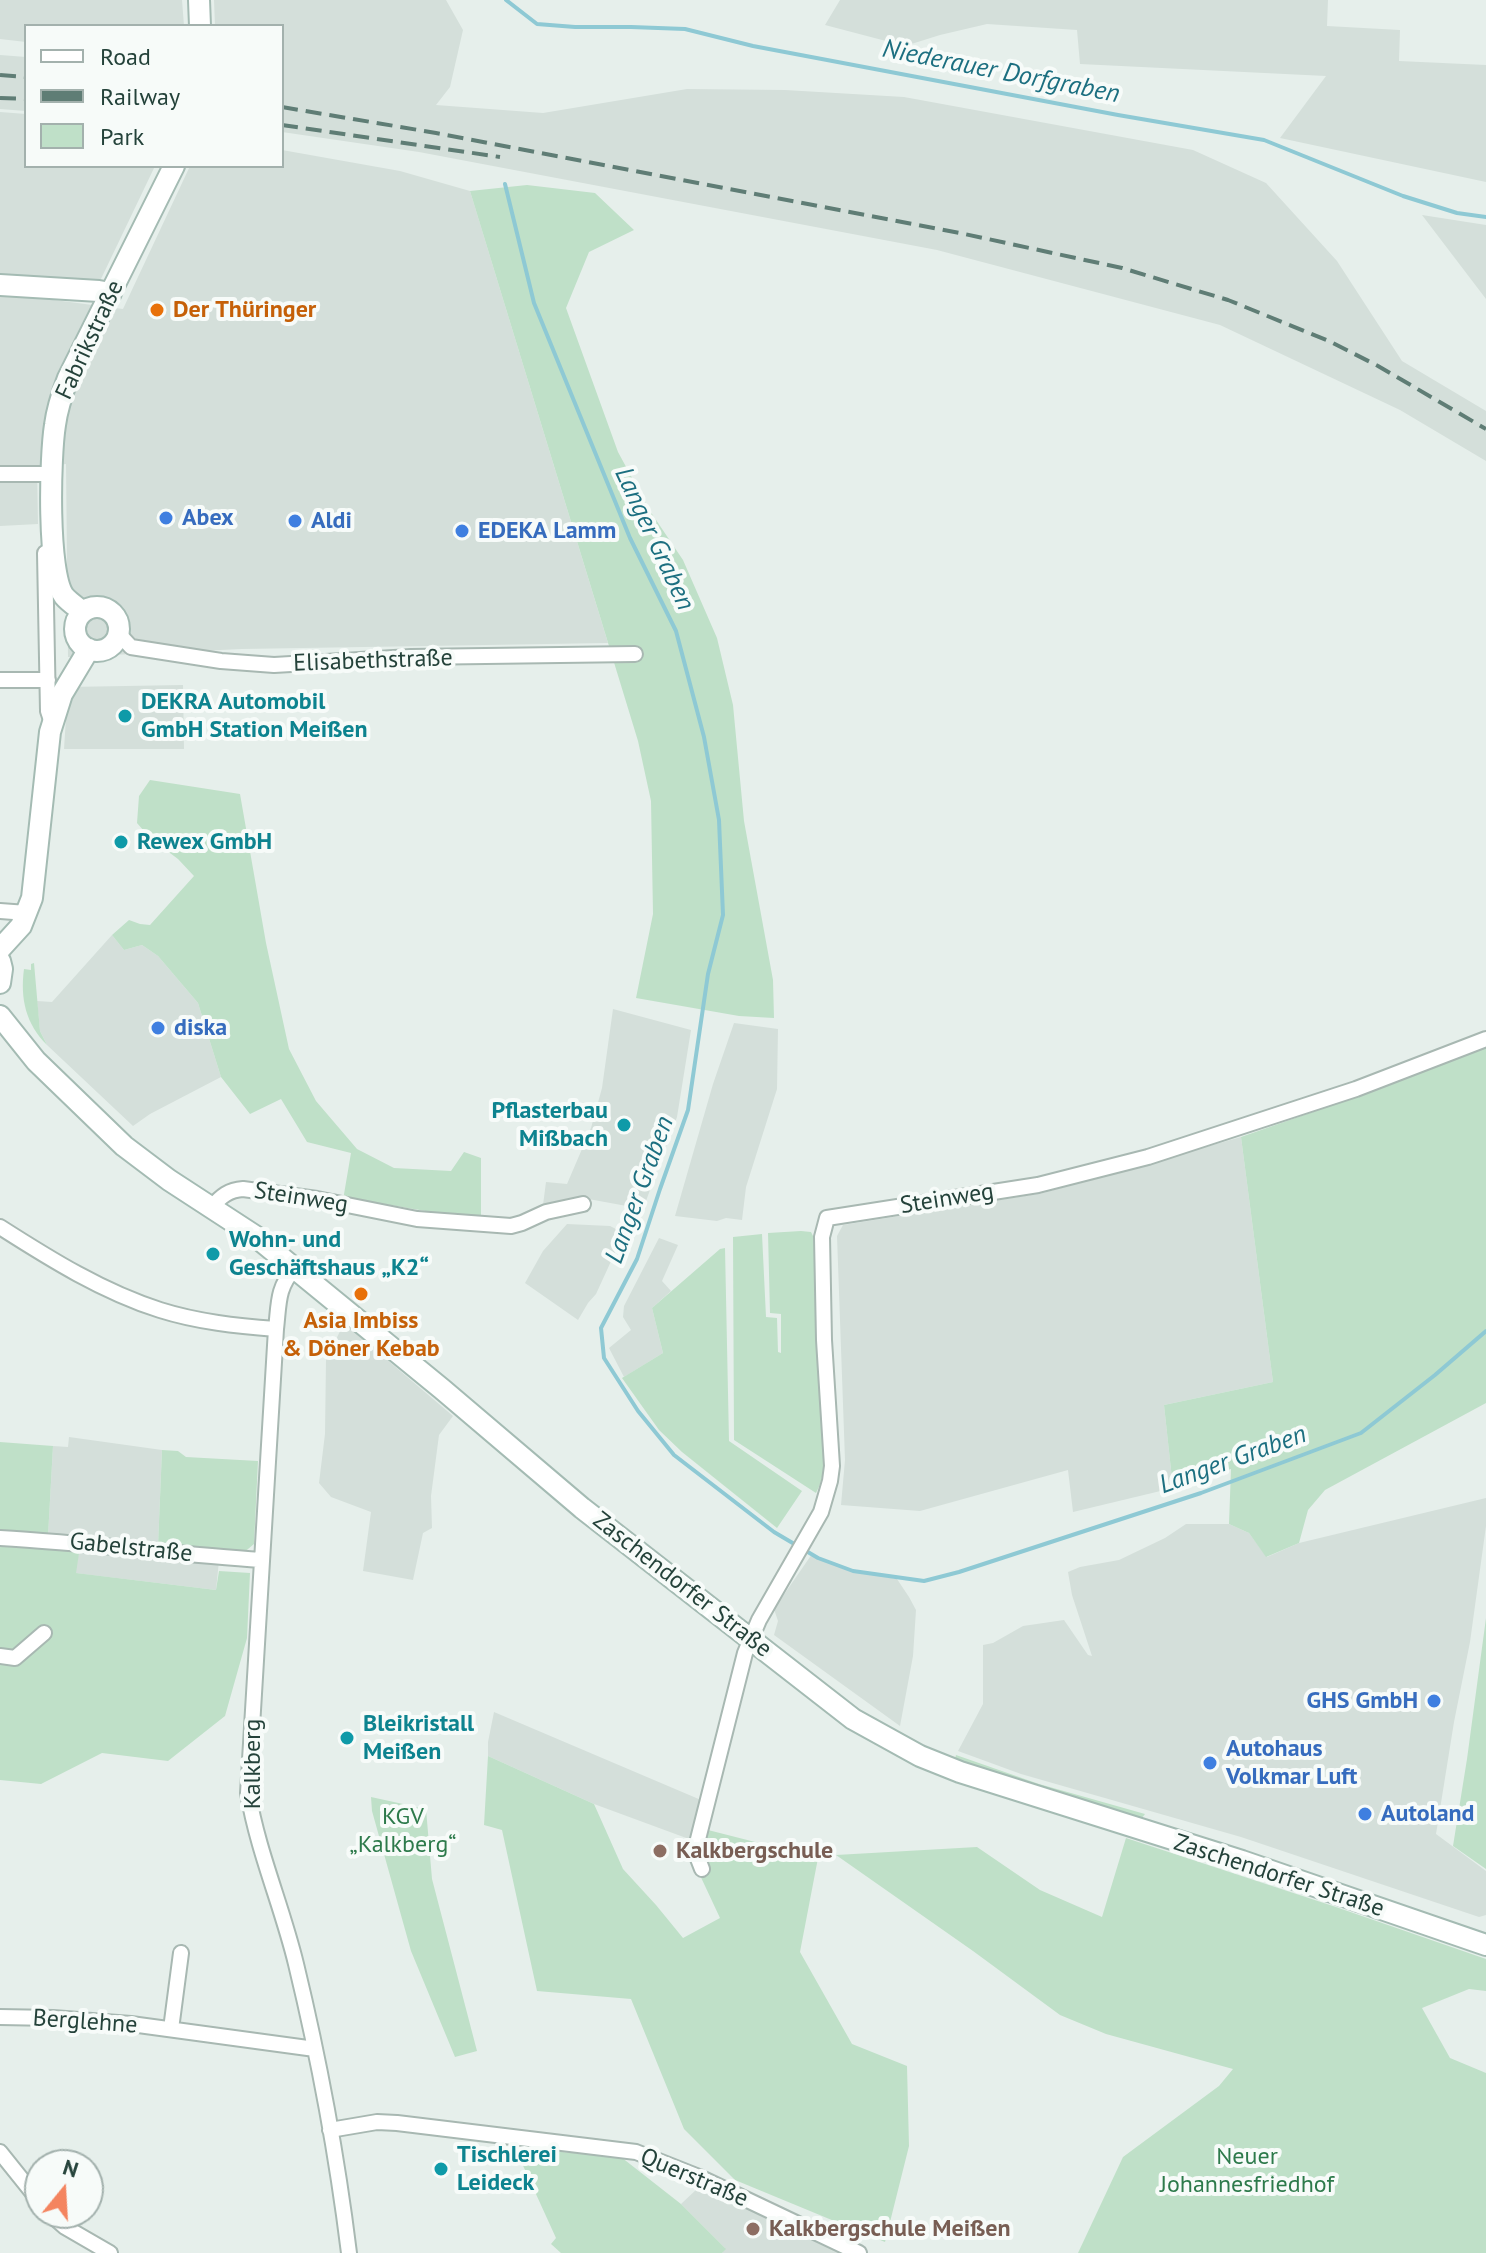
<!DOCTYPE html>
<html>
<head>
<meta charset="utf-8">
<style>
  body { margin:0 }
  #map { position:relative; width:1486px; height:2253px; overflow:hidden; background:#e6efeb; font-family:"PT Sans",sans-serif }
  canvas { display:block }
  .legend { position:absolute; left:24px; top:24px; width:260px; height:144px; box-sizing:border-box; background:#f7fbf9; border:2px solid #a3b1ad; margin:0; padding:10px 14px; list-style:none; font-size:24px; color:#24423a }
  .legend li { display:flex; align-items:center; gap:16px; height:40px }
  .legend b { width:40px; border:2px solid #a3b1ad }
  .north { position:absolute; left:24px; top:2149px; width:80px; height:80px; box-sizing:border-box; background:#f7fbf9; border:2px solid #a3b1ad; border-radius:50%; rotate:18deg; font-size:22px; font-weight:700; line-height:32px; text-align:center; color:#24423a }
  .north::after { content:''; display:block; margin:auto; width:28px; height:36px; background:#f4845f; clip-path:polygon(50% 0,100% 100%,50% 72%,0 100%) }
</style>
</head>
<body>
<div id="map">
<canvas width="1486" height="2253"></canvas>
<ul class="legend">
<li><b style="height:10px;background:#fff"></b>Road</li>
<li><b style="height:10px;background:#5f7d75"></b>Railway</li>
<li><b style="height:22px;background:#bfe0c8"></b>Park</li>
</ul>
<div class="north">N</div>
</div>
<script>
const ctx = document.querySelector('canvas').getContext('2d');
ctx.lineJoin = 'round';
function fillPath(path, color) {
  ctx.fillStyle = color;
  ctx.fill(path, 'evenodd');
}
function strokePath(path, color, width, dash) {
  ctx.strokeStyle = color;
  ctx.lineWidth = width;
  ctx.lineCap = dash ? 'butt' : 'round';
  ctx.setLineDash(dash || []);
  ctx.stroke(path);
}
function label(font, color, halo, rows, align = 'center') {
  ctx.font = font + ' "PT Sans",sans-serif';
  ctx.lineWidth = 8;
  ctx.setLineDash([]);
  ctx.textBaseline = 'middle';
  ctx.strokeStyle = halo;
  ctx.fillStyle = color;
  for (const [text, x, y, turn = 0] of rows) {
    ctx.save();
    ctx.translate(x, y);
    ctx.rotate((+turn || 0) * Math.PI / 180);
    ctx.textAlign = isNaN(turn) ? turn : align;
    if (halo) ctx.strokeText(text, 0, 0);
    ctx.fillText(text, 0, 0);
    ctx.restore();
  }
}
fillPath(new Path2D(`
  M0,0H182L184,26H26V42L0,39Z
  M214,0H446L463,30L450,87L436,105L543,113L687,89L785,90L904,97L1193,150L1266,183L1337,261L1402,361L1486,411V461L1400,410L1220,325L937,250L419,152L282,132V26H215Z
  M840,0H1328L1327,26L1400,30L1399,61L1486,65V182L1280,138L1326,76L1080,64L1077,30L987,24L940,35L905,46L825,25Z
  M0,55L26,57V111L0,109Z
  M0,112L26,114V166H155L100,281L0,275Z
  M282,150L400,171L470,191L608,643L242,649L68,657L66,464L37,467L38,524L0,526V296L39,298L123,309L190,166H282Z
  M1422,215L1486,225V299Z
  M183,685L184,749H64L68,687Z
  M112,935L124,950L142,945L158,956L198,1003L221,1077L150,1114L133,1126L47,1045L40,1031L37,1001L52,1002Z
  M613,1009L691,1030L677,1117L643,1209L583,1198L543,1205L546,1182L567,1184L591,1128L602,1088Z
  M734,1023L778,1029L777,1089L746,1187L742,1220L726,1218L717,1221L675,1216L713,1084Z
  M1241,1137L1273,1382L1164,1405L1173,1488L1073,1512L1068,1470L920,1511L841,1505L845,1460L837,1236L843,1225L1043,1193Z
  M567,1224L610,1226L624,1233L596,1294L588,1303L578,1320L525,1283L543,1251Z
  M659,1238L678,1245L662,1281L671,1291L652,1308L663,1353L624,1377L609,1348L631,1330L623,1317L624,1306Z
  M344,1323L453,1416L439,1435L431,1496L432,1528L423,1533L413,1580L363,1571L371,1512L331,1497L319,1483L325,1434L326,1360Z
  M69,1437L162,1450L158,1546L220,1551L216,1590L75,1573L80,1547L48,1536L53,1446L68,1447Z
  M1486,1498V1526L1470,1642L1454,1722L1436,1834L1486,1871V1915L1479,1917L1241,1837L1021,1774L958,1751L983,1704V1645L993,1643L1023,1626L1064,1620L1088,1655L1092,1656L1072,1595L1068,1572L1080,1567L1119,1560L1165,1538L1186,1524H1229L1249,1533L1267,1557L1299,1543Z
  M812,1554L853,1571L897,1579L909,1597L916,1610L913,1656L900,1726L774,1635L778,1621L774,1609Z
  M494,1712L701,1800L689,1839L594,1804L488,1756V1742Z
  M703,2186L849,2253H722L725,2248L681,2204L698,2188Z`), '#d4dfda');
fillPath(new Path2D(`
  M527,185L595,193L634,230L589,252L566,308L618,452L650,511L683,560L717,638L733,705L744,821L773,980L774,1018L739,1016L636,998L653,914L651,801L638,741L470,191Z
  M150,780L240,794L266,943L289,1049L316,1101L357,1149L394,1168L451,1171L464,1152L481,1158V1216C435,1217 390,1201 343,1200L351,1153L307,1142L281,1099L250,1114L221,1077L198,1003L158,956L142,945L124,950L112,935L129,920L140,924L150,925L194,876L178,859L150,838L137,823L139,796Z
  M34,963L40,1031L47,1045C26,1024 20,999 24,969L31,970V964Z
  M1486,1044V1403L1325,1490L1308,1510L1299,1543L1266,1557L1249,1533L1229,1524L1231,1469L1173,1488L1164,1405L1273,1382L1241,1137L1353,1098Z
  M801,1231L811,1232L815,1240C815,1258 814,1277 815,1296C818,1340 838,1458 816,1493L734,1440L733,1237L762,1234L766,1317L777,1318L778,1352L781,1353V1314L770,1313L768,1233Z
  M725,1248L729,1441L802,1491L777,1528L682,1452L659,1430L622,1378L663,1353L652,1308L720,1249Z
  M0,1442L53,1446L48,1536L0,1531Z
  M162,1450L178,1451L186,1457L258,1461L254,1544L242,1554L158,1546Z
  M0,1537L80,1547L76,1573L216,1590L219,1571L250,1573L247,1638L225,1716L168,1761L102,1753L41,1784L0,1780Z
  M1486,1618V1869L1453,1846L1467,1759Z
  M956,1755L1039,1784L1145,1814L1142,1818L955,1759Z
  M488,1756L594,1804L623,1869L656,1905L683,1938L720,1918L698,1871L708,1830L818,1858L800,1952L852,2044L907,2066L909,2146L885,2242L735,2180L684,2129L631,1999L537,1991L502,1830L484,1825Z
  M371,1797L426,1809L432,1879L477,2051L455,2057L411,1951L372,1811Z
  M1126,1838L1336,1907L1486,1959V1991L1469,1989L1422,2008L1450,2058L1486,2073V2253H1078L1123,2157L1219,2086L1233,2069L1106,2034L1060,2015L973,1951L836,1855L977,1847L1040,1890L1102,1917Z
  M515,2148L621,2157L681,2204L726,2249L722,2253H561L551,2244L556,2238Z`), '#bfe0c8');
strokePath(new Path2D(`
  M506,0L537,24L575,27H631L685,29L753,46L1118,115L1264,140L1403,196L1457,213L1486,217
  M505,184L534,303L630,538L676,631L704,737L719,820L723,915L708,974L688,1110L660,1189L637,1259L601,1328L604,1358L638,1411L674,1455L774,1532L818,1558L853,1571L924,1581L959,1572L1201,1493L1361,1433L1435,1375L1486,1331`), '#8ec9d4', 4);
const street = new Path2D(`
  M0,474H52
  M45,553L48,711L52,723
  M118,633L131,647L221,661L274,665L411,657L635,654
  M0,680H48
  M0,911L27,913
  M212,1207C221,1196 229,1190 243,1189L317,1199L417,1219L511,1226L522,1223L546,1212L583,1204
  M0,1227C50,1259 103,1292 160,1310C198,1322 237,1326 276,1329
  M294,1269C277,1288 279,1304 276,1329L248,1793C258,1852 282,1906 296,1964C319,2059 337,2156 349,2253
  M0,1538C87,1543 174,1554 261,1560
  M0,1656L15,1658L44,1633
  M702,1869L695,1851L745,1653L759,1620L821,1512L830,1481L832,1466L824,1340L822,1237L827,1218L1038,1185L1148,1157L1356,1089L1486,1039
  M0,2017L53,2018L131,2024L315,2049
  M171,2029L181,1953
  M330,2130L377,2122L397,2123L636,2152L699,2177L859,2253
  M0,2152L40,2202
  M49,2213L65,2227L110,2253`);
const secondary = new Path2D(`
  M199,0L200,26
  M0,285L99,291L111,293
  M75 629a22 22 0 1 1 44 0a22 22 0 1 1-44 0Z
  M83,612C77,607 69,602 64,596C47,573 50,456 55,425C57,409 62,394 68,378L174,166
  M0,949L21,926L32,898L50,732L62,694L89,649
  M0,961L2,969L0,983
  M0,1016L36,1061L124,1146L169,1180L255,1236L442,1389L582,1508L853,1719L920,1756L960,1772L1242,1861L1486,1945`);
strokePath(street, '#a8b8b2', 18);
strokePath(secondary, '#a4bbb3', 24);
strokePath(street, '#fff', 14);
strokePath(secondary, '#fff', 20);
strokePath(new Path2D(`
  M0,75L26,77
  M0,98L26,99
  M282,107L436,133L960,233L1122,268L1228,300L1329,341L1378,366L1486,429
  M282,125L500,157`), '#5f7d75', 4, [16, 8]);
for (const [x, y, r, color] of [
  [157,310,8,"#e8710a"],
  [166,518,8,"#3f7fe0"],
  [295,521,8,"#3f7fe0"],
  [462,531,8,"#3f7fe0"],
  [125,716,8,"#0f9aa8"],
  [121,842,8,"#0f9aa8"],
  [158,1028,8,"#3f7fe0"],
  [624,1125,8,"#0f9aa8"],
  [213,1254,8,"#0f9aa8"],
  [361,1294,8,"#e8710a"],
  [1434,1701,8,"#3f7fe0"],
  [347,1738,8,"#0f9aa8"],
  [1210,1763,8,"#3f7fe0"],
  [1365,1814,8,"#3f7fe0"],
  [660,1851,8,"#8d6e63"],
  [441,2169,8,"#0f9aa8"],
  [753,2229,8,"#8d6e63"]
]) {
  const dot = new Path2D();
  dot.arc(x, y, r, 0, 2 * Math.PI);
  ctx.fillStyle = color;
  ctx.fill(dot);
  strokePath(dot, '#f7fbf9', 3);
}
label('bold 24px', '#c56008', '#f7fbf9', [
  ["Der Thüringer",173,310],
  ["Asia Imbiss",361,1321,"center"],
  ["& Döner Kebab",361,1349,"center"]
], 'left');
label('24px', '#24423a', '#f7fbf9', [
  ["Fabrikstraße",90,340,-65],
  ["Elisabethstraße",373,661,-2],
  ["Steinweg",301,1198,9],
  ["Steinweg",947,1199,-9],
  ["Gabelstraße",131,1548,6],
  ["Zaschendorfer Straße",682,1585,38],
  ["Kalkberg",253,1764,-90],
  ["Zaschendorfer Straße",1279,1876,18],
  ["Berglehne",85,2022,4],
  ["Querstraße",694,2178,23]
]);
label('bold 24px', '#366cbe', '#f7fbf9', [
  ["Abex",182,518],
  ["Aldi",311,521],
  ["EDEKA Lamm",478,531],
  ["diska",174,1028],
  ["GHS GmbH",1418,1701,"right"],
  ["Autohaus",1226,1749],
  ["Volkmar Luft",1226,1777],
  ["Autoland",1381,1814]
], 'left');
label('bold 24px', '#0d838f', '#f7fbf9', [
  ["DEKRA Automobil",141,702],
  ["GmbH Station Meißen",141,730],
  ["Rewex GmbH",137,842],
  ["Pflasterbau",608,1111,"right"],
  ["Mißbach",608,1139,"right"],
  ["Wohn- und",229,1240],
  ["Geschäftshaus „K2“",229,1268],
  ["Bleikristall",363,1724],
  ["Meißen",363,1752],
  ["Tischlerei",457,2155],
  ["Leideck",457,2183]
], 'left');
label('24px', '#2d7a4b', '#f7fbf9', [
  ["KGV",403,1817],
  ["„Kalkberg“",403,1845],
  ["Neuer",1247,2157],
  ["Johannesfriedhof",1247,2185]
]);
label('bold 24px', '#785e54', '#f7fbf9', [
  ["Kalkbergschule",676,1851],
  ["Kalkbergschule Meißen",769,2229]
], 'left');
label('italic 26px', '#1c6f80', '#f7fbf9', [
  ["Niederauer Dorfgraben",1001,72,11],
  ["Langer Graben",654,539,65],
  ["Langer Graben",640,1190,-70],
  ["Langer Graben",1233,1460,-20]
]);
</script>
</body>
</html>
